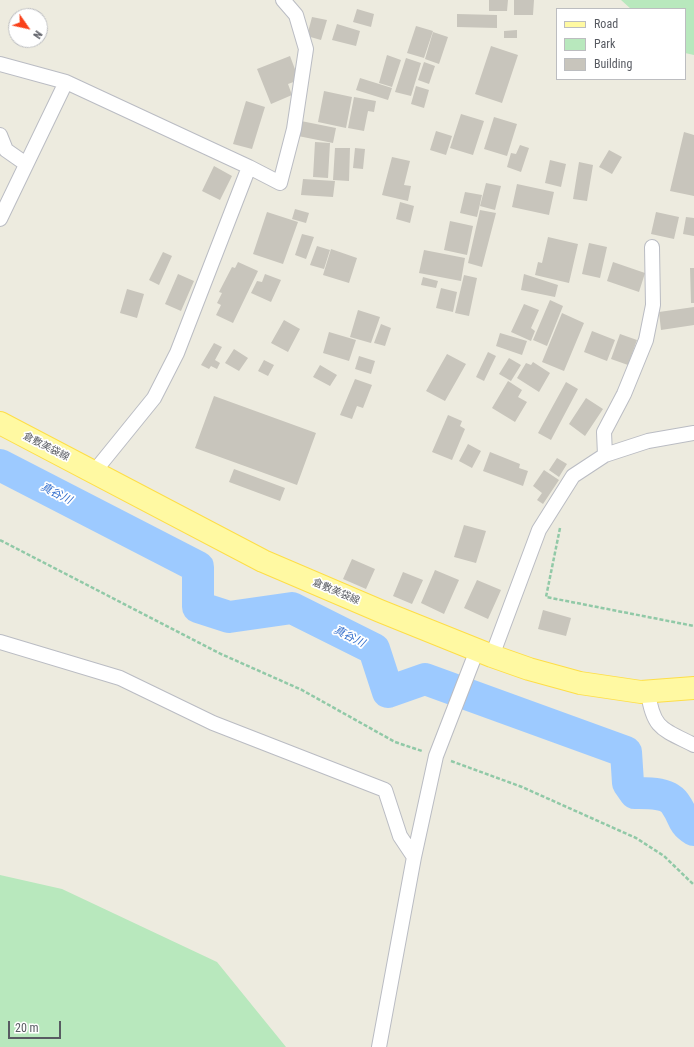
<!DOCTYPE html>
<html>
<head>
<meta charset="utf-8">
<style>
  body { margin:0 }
  #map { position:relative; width:694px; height:1047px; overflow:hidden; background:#edebdf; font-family:"Roboto Condensed",sans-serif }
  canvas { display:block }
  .legend { position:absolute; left:556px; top:8px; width:130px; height:72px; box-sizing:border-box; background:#fff; border:1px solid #bcbdc0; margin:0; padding:5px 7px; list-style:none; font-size:12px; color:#585b62 }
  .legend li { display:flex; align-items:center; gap:8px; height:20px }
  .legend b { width:20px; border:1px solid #bcbdc0 }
  .north { position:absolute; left:8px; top:8px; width:40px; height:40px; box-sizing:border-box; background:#fff; border:1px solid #bcbdc0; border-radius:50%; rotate:124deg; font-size:11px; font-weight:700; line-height:16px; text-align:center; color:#585b62 }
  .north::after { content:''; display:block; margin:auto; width:14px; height:18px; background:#f94119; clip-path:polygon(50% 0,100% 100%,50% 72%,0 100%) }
  .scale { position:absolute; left:8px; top:1021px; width:53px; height:18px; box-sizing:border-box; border:2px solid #585b62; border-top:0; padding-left:5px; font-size:12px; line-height:14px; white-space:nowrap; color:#585b62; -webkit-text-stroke:3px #fff; paint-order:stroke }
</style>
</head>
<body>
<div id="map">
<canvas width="694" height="1047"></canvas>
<ul class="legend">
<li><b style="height:5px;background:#fff9a2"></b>Road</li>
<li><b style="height:11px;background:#b8e8bd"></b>Park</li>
<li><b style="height:11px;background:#c8c5bc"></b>Building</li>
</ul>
<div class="north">N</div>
<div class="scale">20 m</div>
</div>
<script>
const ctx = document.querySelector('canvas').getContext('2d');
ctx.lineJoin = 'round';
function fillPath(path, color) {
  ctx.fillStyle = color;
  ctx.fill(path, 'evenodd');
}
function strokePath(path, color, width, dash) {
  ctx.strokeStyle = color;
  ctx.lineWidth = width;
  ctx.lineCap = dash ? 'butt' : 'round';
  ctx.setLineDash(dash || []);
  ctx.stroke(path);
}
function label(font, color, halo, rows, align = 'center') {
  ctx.font = font + ' "Roboto Condensed","Noto Sans JP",sans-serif';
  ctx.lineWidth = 3.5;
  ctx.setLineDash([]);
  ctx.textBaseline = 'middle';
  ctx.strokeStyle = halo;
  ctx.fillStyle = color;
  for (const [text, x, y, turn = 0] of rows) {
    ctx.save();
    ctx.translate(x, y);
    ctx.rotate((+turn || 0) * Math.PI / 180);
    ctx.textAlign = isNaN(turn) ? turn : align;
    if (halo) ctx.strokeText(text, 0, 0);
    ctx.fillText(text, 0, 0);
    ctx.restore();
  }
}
fillPath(new Path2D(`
  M621,0H694V55L685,53V9H631Z
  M0,875L62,889L217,962L286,1047H0Z`), '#b8e8bd');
strokePath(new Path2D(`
  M0,465L198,567V607L229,617L292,608L374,649L388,692L425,679L626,752L628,783L635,793C647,793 669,792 676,805C684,816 681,822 694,830`), '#9dcaff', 32);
fillPath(new Path2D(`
  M489,0H508L507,11H489Z
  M514,0H534L533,15H514Z
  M357,9L374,14L371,27L353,22Z
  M457,14L497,15V28L457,27Z
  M312,17L327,20L321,40L307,36Z
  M337,24L360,31L356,46L332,40Z
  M416,26L433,31L424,58L407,53Z
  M517,30V38H504V31Z
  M433,32L448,37L439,64L425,59Z
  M491,46L518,55L502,103L475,94Z
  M387,55L401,60L392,87L379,83Z
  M290,56L299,80L288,84L292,95L271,104L257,69Z
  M406,58L421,63L411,96L395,92Z
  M424,62L435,66L429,84L418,80Z
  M360,78L392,88L388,100L356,90Z
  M416,86L429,90L424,108L411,104Z
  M324,91L352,97L346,128L318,122Z
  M354,97L376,101L374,112L368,111L364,131L348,128Z
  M246,101L265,107L252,149L233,144Z
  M461,114L484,121L473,155L450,148Z
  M494,117L517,124L507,156L484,149Z
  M301,121L336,128L333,143L298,136Z
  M436,131L452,136L446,155L430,150Z
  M684,132L694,135V196L670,191Z
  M315,142L330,143L328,178L313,177Z
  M520,145L529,148L521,172L507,167L511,153L516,154Z
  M335,148H350L349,181L333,180Z
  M355,148L365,149L363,169L353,168Z
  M609,150L622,157L612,174L599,167Z
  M392,157L410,161L404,185L411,186L408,201L382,195Z
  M550,160L566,164L561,187L545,183Z
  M579,162L593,165L587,201L573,199Z
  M214,166L232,176L220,200L202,191Z
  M303,179L335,181L333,197L301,195Z
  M486,183L501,186L495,210L480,206Z
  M517,184L554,192L549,215L512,207Z
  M465,192L482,195L477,217L460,213Z
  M400,202L414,206L410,223L396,219Z
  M295,209L309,213L306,223L292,219Z
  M480,210L496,213L482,267L468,263Z
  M267,212L298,222L283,264L253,254Z
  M656,212L679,217L674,239L651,234Z
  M686,217L694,218V236L683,234Z
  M450,221L473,226L467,255L444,250Z
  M302,234L314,237L306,259L295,255Z
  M548,237L578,244L569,283L535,275L538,262L542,263Z
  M589,243L607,247L600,278L582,274Z
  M317,246L330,250L324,269L310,265Z
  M331,249L357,258L349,283L323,275Z
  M424,250L465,258L461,281L419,273Z
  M163,252L172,256L159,285L149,280Z
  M238,262L258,271L233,323L216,315L221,305L217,303L222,293L219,292L232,267L235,268Z
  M613,262L645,273L639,292L607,281Z
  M690,268H694V303H691Z
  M178,274L194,281L181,311L165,304Z
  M265,274L281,280L271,302L251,293L257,281L262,282Z
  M524,274L558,285L555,297L521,290Z
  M464,275L477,278L469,316L455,313Z
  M423,277L438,281L436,288L421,285Z
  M441,288L457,292L453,312L436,308Z
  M127,289L144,294L137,318L120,313Z
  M550,300L563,306L547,346L533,340Z
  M524,304L539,310L531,328L535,331L531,341L511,332Z
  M694,307V325L661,330L659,312Z
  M358,310L380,317L371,343L350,337Z
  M562,313L584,323L564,371L542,362Z
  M284,320L300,329L288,352L271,343Z
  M381,324L391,328L385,346L374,343Z
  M592,331L615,340L607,361L584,352Z
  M329,332L356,340L349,361L323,353Z
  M500,333L527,341L522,355L496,346Z
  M620,334L637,340L628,365L611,359Z
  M214,343L222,347L215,360L220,363L217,369L211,366L209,369L201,365Z
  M234,349L248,358L239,371L225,363Z
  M488,352L496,356L484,381L476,377Z
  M447,354L466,364L445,401L426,391Z
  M359,356L375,361L371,374L355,369Z
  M509,358L521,365L511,381L499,374Z
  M264,360L274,365L268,376L258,371Z
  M533,362L550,373L539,392L517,378L526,363L531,365Z
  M320,365L337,375L330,386L313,377Z
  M355,379L372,385L363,408L357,406L352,419L340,415Z
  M508,381L522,390L518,397L527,402L515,422L492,408Z
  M566,382L578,389L551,440L538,433Z
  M214,396L316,433L297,485L195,448Z
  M586,398L603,409L585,436L569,424Z
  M448,415L462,421L460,426L465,429L452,460L432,452Z
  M468,444L481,451L472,468L459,461Z
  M490,452L520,464L519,468L528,471L523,486L483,471Z
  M557,458L567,464L559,477L549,470Z
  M234,469L285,488L280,501L229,482Z
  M544,470L559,480L543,504L537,500L542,493L533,486Z
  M464,525L486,531L476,563L454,557Z
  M352,559L375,569L366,589L343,579Z
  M435,570L459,580L444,614L421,603Z
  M403,572L423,580L412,604L393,596Z
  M477,580L501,590L488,619L464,608Z
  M543,610L571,618L566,636L538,629Z`), '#c8c5bc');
const street = new Path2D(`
  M0,64L66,82L249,167
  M0,135L6,150L26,164
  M0,219L66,82
  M605,455L604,432L624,394L646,340L653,305L652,247
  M94,472L154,398L177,353L249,167L280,183L294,129L306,49L296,15L283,0
  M0,642L120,678L213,723L385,790L400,836L414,857
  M492,656L539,530L573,476L605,455L648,441L694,433
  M648,692C653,729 662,729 694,745
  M379,1047L414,857L436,756L477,650`);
const primary = new Path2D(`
  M0,423L263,561L380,611L492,656L529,669L580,683L641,692L694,688`);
strokePath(street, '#babcc3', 16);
strokePath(primary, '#fede47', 24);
strokePath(new Path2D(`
  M560,528L546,597L694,626
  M0,540L221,654L302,690L395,742L422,751
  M451,761L522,787L636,838L664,856L694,885`), '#91c9a7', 2.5, [4, 2]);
strokePath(street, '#fff', 14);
strokePath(primary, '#fff9a2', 22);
label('10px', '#585b62', '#fff', [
  ["倉敷美袋線",46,447,27],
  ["倉敷美袋線",336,592,23]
]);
label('italic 11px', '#3570cd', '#fff', [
  ["真谷川",56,494,27],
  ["真谷川",349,637,27]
]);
</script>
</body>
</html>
